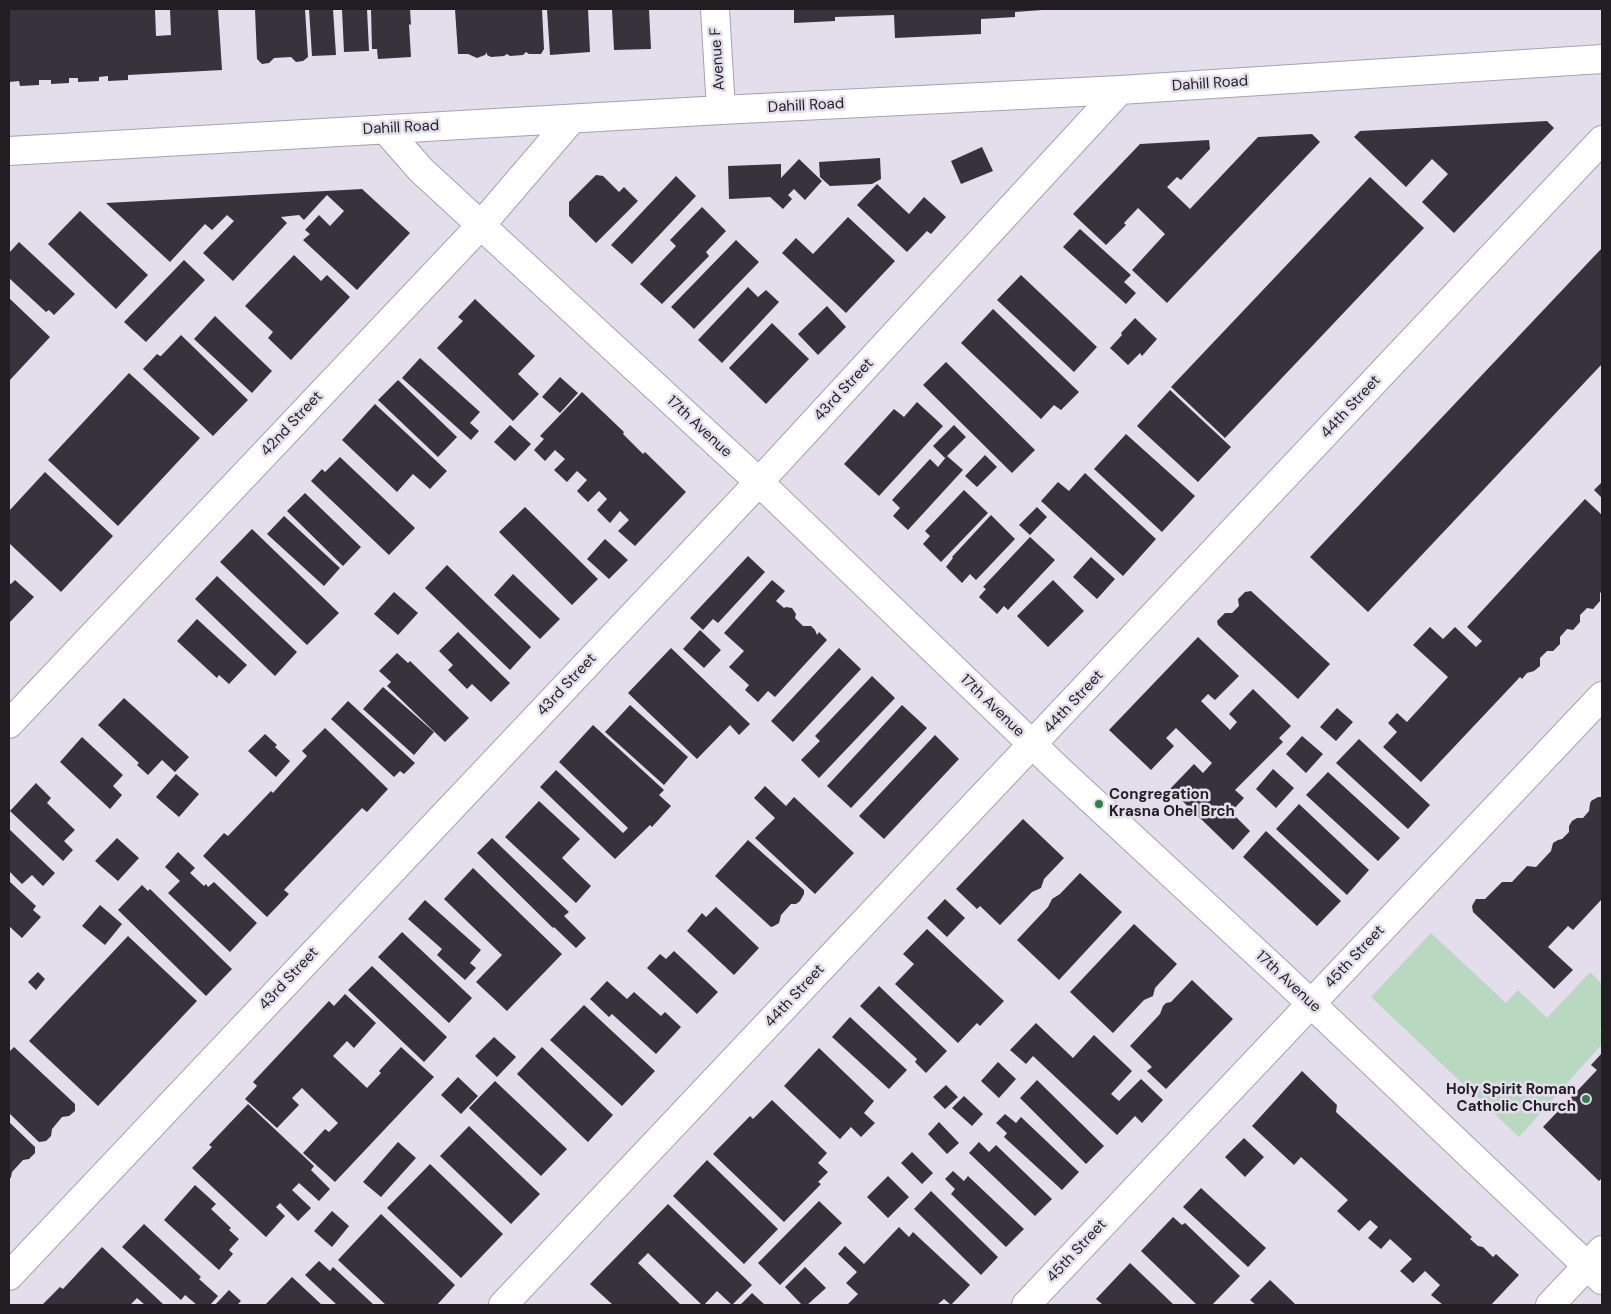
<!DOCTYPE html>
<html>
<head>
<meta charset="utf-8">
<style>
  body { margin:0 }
  #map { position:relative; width:1611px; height:1314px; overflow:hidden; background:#e4ddeb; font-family:"DM Sans",sans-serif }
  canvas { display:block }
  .frame { position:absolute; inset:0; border:10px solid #201e23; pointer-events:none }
</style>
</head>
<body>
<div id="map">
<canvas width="1611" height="1314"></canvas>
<div class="frame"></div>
</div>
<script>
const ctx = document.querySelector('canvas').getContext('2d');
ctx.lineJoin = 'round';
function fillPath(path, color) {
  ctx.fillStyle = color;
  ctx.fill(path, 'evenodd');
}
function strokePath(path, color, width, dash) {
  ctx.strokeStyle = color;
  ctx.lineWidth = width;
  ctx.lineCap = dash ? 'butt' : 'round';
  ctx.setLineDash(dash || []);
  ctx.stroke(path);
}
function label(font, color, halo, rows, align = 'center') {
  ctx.font = font + ' "DM Sans",sans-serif';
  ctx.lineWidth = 5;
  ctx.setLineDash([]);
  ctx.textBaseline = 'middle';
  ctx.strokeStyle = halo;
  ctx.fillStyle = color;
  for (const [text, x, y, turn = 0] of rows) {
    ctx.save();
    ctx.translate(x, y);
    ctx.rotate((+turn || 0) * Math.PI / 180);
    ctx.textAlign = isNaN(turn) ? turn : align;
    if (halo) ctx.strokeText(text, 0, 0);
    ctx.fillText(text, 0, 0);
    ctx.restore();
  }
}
fillPath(new Path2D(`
  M1431,933L1506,1003L1518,990L1547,1018L1590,972L1602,984V1028L1600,1031L1602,1033V1044L1519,1137L1371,997Z`), '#b8d8c0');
fillPath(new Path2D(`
  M9,9H155L156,36L171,35L170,9H218L222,70L128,75V80L108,81V76L99,77V81L78,82V78H69V83L51,84V80H39V85L20,86L19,81L9,82Z
  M255,9H305L308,57L303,61L296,62L291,57L274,58L269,63L262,64L257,59Z
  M309,9H333L336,55L312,56Z
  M342,9H367L369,51L344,52Z
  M371,9H410L411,25L409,24L411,57L378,59L377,49H372Z
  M455,9H542L544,49L541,54H529L526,52L523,55L510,56L507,54L504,56L491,57L487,55V52L485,55L477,58L468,54H458Z
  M547,9H588L590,52L550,55Z
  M612,9H649L651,49L614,50Z
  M794,9H1042V10L1015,12V17L981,19V34L895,38L894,15L835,17V21L794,23Z
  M1547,121L1554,128L1454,233L1422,202L1448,174L1432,159L1406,187L1354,137L1360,131Z
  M1312,134L1320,142L1167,303L1132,270L1165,234L1138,208L1124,223L1126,225L1106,245L1073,214L1140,144L1209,140L1210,149L1181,180L1177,177L1167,187L1190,209L1258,137Z
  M982,147L993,171L961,184L951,161Z
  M880,158L881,179L872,184L830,186L820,177L819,162Z
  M799,159L822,181L805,200L794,189L788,195L792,199L783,209L770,197L729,199L728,166L781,164V178Z
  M596,175L603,176L619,192L624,187L638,201L596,243L569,216V202Z
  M676,176L696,196L632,264L611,245Z
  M1370,177L1424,228L1225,438L1171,387Z
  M877,184L909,214L924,197L946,217L931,234L927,231L907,252L857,205Z
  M362,189L410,233L357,290L303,240L310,234L305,230L319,215L330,226L344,211L327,195L304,220L299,215L281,217L287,223L233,281L203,253L234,221L227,215L212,230L205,224L170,262L106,203Z
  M702,207L726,231L706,252L709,256L662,304L640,284L676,246L670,240Z
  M80,211L148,275L116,309L48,244Z
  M848,217L895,261L846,313L782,253L796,238L813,254Z
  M1080,229L1131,275L1124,282L1136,293L1126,304L1063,247Z
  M736,240L759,262L694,329L671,307Z
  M19,242L75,294L54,315L49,310L46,312L9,278V253Z
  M1602,248V364L1368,612L1310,557Z
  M294,255L321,281L327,275L350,297L291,360L268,338L273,332L245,306Z
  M184,260L205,280L146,342L124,322Z
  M1021,275L1097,347L1074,372L997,300Z
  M748,287L758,297L766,290L779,302L722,363L698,340Z
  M9,298L50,337L9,381Z
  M475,299L535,356L518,374L539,394L513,421L437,348L463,321L458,317Z
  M827,306L846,327L818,355L798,334Z
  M993,309L1079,392L1061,410L1054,405L1041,419L961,343Z
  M215,316L272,371L252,393L194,339Z
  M1135,318L1157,339L1142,356L1140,353L1128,365L1110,348L1122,335L1121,333Z
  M772,323L809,359L766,404L729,368Z
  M181,335L248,400L213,436L143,369L157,354L160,356H161Z
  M420,358L480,412L470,423L479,431L471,440L402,378Z
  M946,362L1035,450L1012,473L923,385Z
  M129,373L200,438L118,526L48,460Z
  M560,377L578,393L560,413L542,397Z
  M398,380L457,437L438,457L378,400Z
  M1170,390L1231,447L1198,482L1137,426Z
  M582,392L624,432L623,434L643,454L645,452L686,492L635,546L618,531L629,520L620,511L610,523L597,510L607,499L599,491L588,502L577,491L587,480L577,471L567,482L554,470L565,459L555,450L545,461L534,450L544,439L540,436Z
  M917,402L943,426L879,496L844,464L894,409L904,417Z
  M375,404L447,471L430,489L413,474L397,492L342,440Z
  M510,425L531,444L515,461L494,442Z
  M954,425L966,437L945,458L933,446Z
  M1126,434L1195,496L1162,532L1094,469Z
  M985,455L997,467L977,487L965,476Z
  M947,456L963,470L908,530L893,516L900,508L892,500L930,459L938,467Z
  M340,457L415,528L389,555L311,481L322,469L325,472Z
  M45,472L113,536L61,592L9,543V511Z
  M1085,473L1156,539L1123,576L1041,501L1058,482L1069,491Z
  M1602,482V498L1594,490Z
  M964,490L988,513L941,562L923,544L930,536L925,531Z
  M305,493L361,547L343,566L287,511Z
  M1585,499L1602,515V591L1600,593V601L1593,609L1587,608L1580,615V622L1573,630L1567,629L1560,637V644L1553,651H1547L1540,658V666L1534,671L1527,673L1522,679L1520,677L1421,782L1383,747L1397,732L1388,723L1397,713L1407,722L1448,677L1413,645L1430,627L1443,639L1455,627L1476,647L1482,641L1467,627Z
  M525,507L598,579L572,605L499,532Z
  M1037,507L1047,517L1030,535L1019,525Z
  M991,515L1015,539L976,580L970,574L962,583L946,567L953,558L952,557Z
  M284,516L340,568L324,586L267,534Z
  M252,529L339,613L307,645L220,562Z
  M1030,537L1055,560L1008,610L1004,606L997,614L979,597L986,589L983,587Z
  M605,539L628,560L609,579L587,559Z
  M748,556L765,572L718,623L713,619L703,630L690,618Z
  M1091,557L1115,579L1097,599L1073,577Z
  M447,565L531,647L510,670L425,588Z
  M513,574L560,619L540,639L494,595Z
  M217,576L297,652L275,676L195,599Z
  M15,580L34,597L9,623V583L11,584Z
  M772,580L785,591L776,601L784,608L786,607L792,608L796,614L795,618L803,626H811L815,630L817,635L819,632L827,640L775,697L768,691L758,702L745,690L749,685L729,667L744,651L724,633Z
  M1053,580L1084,611L1048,647L1017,616Z
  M1251,591L1330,664L1298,699L1218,625L1217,621L1225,613H1232L1239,606L1238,599L1245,592Z
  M394,592L418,613L398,635L374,614Z
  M197,619L247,665L229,684L219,675L217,678L177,641Z
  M700,630L721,650L704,668L683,649Z
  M458,632L510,683L491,702L472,684L467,689L448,670L453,665L439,651Z
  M1198,637L1239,676L1215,700L1208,694L1201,701L1230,730L1237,722L1229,714L1253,689L1291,726L1279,738L1283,742L1235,790L1244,798L1231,812L1250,831L1233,850L1170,789L1194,764L1203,773L1212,763L1176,728L1166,738L1174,746L1151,770L1109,730Z
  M671,648L750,724L739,735L730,725L697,759L628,693Z
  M839,648L861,669L793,742L771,721Z
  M397,653L408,663L410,661L469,718L445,742L387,686L391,682L379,671Z
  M872,676L895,698L819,778L801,760L820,741L815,736Z
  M383,687L434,732L414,755L363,709Z
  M124,698L189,757L175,772L162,760L148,775L137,765L139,763L98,725Z
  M348,701L415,763L404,774L400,771L394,777L331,719Z
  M630,705L688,757L664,785L605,732Z
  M902,705L927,728L851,808L827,786Z
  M1337,708L1353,722L1336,741L1320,727Z
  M593,725L664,790L659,795L671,806L652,827L650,825L615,859L540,787L556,770L623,833L628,828L559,762Z
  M325,728L388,789L367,812L362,808L284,890L289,894L267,917L203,856L224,833L228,836L271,791L273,793L281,784L307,756L302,751Z
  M265,734L277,745L275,747L290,761L276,777L248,751Z
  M935,735L959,759L884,839L859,816Z
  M1302,736L1323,754L1306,773L1286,754Z
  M82,737L123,775L113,786L122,795L110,809L60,762Z
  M1359,739L1430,805L1408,829L1336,763Z
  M1273,769L1294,788L1276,808L1256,789Z
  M1328,772L1400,838L1378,861L1306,795Z
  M176,774L199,794L179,817L156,797Z
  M36,783L51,798L47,803L75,830L64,841L73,850L63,861L10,811Z
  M765,786L786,806L794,797L854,853L815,894L755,838L775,818L754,798Z
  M1598,797H1602V899L1573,930L1568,926L1548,947L1573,970L1554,989L1473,912L1472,906L1476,899H1485L1502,882H1512L1527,866L1536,867L1551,851L1553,843L1558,840L1562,839L1569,832V826L1572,821L1577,818H1583L1589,811L1590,804L1591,801Z
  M539,801L580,839L562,858L591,886L576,903L505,837Z
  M1299,804L1369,870L1347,895L1276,829Z
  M1023,819L1064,858L1044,879L1041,888L1032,892L1000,925L980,906L977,909L956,889Z
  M9,829L55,873L43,886L32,875L22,884L9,871Z
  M1266,831L1341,901L1317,926L1243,857Z
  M117,838L139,858L118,881L95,861Z
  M492,838L569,912L564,916L586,938L576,948L554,927L553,928L477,853Z
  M748,840L804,890V894L800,901L796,904H791L781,915L779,923L774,926L771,927L715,876Z
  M178,852L195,868L190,873L204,886L206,884L208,887L214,882L257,923L230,952L168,893L180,881L165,867Z
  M473,868L562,954L507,1011L476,982L502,955L444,899Z
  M1080,873L1122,912L1059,980L1017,940L1048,907L1052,899L1060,894Z
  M9,881L36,906L33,910L41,917L22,938L9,926Z
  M142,885L148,891L150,889L232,969L206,996L118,910Z
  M945,899L965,918L947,937L927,918Z
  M425,900L481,950L470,963L476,968L465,980L437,955L442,949L408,919Z
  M100,905L122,924L105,945L82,926Z
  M716,907L759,948L734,975L687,931L702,913L706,917Z
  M1134,924L1177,964L1155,988L1153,996L1144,1000L1113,1033L1070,992Z
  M927,929L1004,1001L980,1026L977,1023L958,1043L895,984L914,964L903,954Z
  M402,932L472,998L449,1023L378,957Z
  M128,936L197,1001L98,1106L29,1041Z
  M674,951L718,992L697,1014L647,968L660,954L666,959Z
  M372,966L447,1037L424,1062L348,990Z
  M38,972L45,979L36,990L28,982Z
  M1192,980L1233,1019L1166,1089L1147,1071L1152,1067L1130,1046L1160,1014L1163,1006L1166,1003L1171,1002Z
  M607,981L627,999L634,992L661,1016L665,1012L681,1027L656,1054L612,1014L609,1017L590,999Z
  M879,986L947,1051L926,1073L915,1062L917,1059L860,1006Z
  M345,994L376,1023L354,1048L347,1041L333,1056L367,1088L381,1073L379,1071L401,1047L434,1077L335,1182L303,1153L325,1129L329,1132L338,1123L302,1088L292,1098L299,1105L277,1128L245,1099L257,1086L253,1082L329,1001L334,1006Z
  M584,1005L655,1071L622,1106L550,1040Z
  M850,1017L907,1070L889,1089L832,1037Z
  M1036,1023L1073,1058L1094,1035L1132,1071L1111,1094L1119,1101L1141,1079L1163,1100L1142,1123L1135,1116L1117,1135L1033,1056L1026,1064L1010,1050Z
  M494,1037L516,1057L497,1077L475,1056Z
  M14,1047L75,1104V1111L69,1116L62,1117L52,1129L51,1136L46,1141L39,1142L9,1113V1052Z
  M542,1047L613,1115L588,1142L517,1074Z
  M819,1048L874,1101L864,1113L875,1123L861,1137L851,1127L840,1139L784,1086Z
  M1602,1053V1178L1599,1181L1543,1127L1597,1070L1591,1065Z
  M998,1062L1016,1079L999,1098L981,1081Z
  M1302,1071L1337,1105L1336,1112L1472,1237L1470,1239L1478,1246L1483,1247L1493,1257L1496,1254L1519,1275L1491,1305H1443L1431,1295L1440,1285L1425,1271L1413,1283L1400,1271L1412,1259L1390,1239L1381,1249L1368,1238L1378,1227L1370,1220L1359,1231L1337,1211L1348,1200L1301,1157L1294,1165L1252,1126Z
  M458,1077L478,1096L461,1114L441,1095Z
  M1037,1080L1104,1146L1086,1164L1020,1098Z
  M495,1081L567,1149L541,1176L469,1108Z
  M946,1085L958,1097L945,1109L933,1097Z
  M964,1096L983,1114L972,1126L952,1108Z
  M772,1100L827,1153L818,1163L828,1172L818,1182L821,1184L784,1222L713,1154L750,1116L753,1119Z
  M248,1104L314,1166L311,1170L330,1189L319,1201L299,1183L292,1190L311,1208L298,1221L280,1203L276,1207L285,1216L266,1237L192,1168L212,1147L209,1145Z
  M1005,1114L1016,1123L1021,1117L1079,1172L1062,1190L1004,1137L1007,1133L996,1123Z
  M9,1122L35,1147V1153L29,1159L23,1160L12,1172L11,1177L9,1180Z
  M939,1122L959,1143L947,1154L928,1134Z
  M469,1126L540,1194L511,1224L440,1156Z
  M1244,1138L1264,1157L1245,1177L1225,1157Z
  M398,1142L416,1158L381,1197L363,1182Z
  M979,1142L989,1152L996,1145L1052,1199L1035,1216L969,1153Z
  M912,1152L933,1173L922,1184L901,1163Z
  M707,1160L778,1229L744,1264L673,1196Z
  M430,1164L503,1234L461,1278L387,1208Z
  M953,1171L964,1181L968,1176L1024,1229L1006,1247L951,1194L955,1189L945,1179Z
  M888,1176L909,1197L888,1218L867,1197Z
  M195,1185L216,1204L211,1209L231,1228L229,1230L239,1239L229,1250L233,1254L219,1270L164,1220Z
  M1201,1188L1266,1248L1248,1267L1183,1207Z
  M931,1191L998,1257L981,1275L914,1209Z
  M819,1201L842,1223L780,1285L758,1263Z
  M668,1204L752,1285L732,1305L717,1291L704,1305H702L648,1253L638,1263L681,1305H613L590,1284Z
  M332,1211L349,1226L332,1247L314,1231Z
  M381,1214L455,1285L437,1305H386L338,1260Z
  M1173,1217L1182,1225L1185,1223L1240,1276L1212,1305H1197L1141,1251Z
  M144,1224L201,1277L199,1279L218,1296L210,1305H197L185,1295L181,1300L122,1247Z
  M899,1227L909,1237L913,1232L970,1285L951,1305L944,1299L937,1305H847L858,1294L846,1283L857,1272L838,1254L845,1246L864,1264Z
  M102,1247L164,1305H145L137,1298L130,1305H42L60,1287L63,1289Z
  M319,1261L330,1271L333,1267L374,1305H337L305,1275Z
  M1130,1263L1174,1305H1103L1096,1299Z
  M805,1267L826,1288L807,1305H802L785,1287Z
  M292,1277L322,1305H265Z
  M1270,1280L1291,1300L1296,1305H1256L1250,1300Z
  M229,1290L241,1301L237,1305H215Z
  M752,1293L764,1304L763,1305H740Z`), '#37323c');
const street = new Path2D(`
  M715,9L721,110
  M385,129L421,170L759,482L1058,769L1284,978L1602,1280
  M9,151L721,110L1120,90L1602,59
  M9,724L481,225L571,120
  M9,1276L759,482L1120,90
  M503,1305L1602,140
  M1026,1305L1602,696
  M1550,1305L1602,1250`);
strokePath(street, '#a8a1af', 30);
strokePath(street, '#fff', 28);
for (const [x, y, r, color] of [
  [1099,804,5,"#337f4f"],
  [1586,1099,5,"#337f4f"]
]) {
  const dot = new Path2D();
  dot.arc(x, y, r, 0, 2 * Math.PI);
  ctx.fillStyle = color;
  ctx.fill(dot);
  strokePath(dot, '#e4ddeb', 2);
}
label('15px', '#201e23', '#e4ddeb', [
  ["Avenue F",718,59,-94],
  ["Dahill Road",1210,84,-4],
  ["Dahill Road",806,106,-3],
  ["Dahill Road",401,128,-3],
  ["43rd Street",844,390,-47],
  ["44th Street",1351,407,-47],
  ["42nd Street",292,424,-47],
  ["17th Avenue",699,427,43],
  ["43rd Street",567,685,-47],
  ["44th Street",1074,702,-47],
  ["17th Avenue",992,706,44],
  ["45th Street",1355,957,-47],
  ["43rd Street",289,979,-47],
  ["17th Avenue",1288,982,43],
  ["44th Street",795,996,-47],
  ["45th Street",1077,1251,-47]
]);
label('bold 15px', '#201e23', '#e4ddeb', [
  ["Congregation",1109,795],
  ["Krasna Ohel Brch",1109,812],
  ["Holy Spirit Roman",1576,1090,"right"],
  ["Catholic Church",1576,1107,"right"]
], 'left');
</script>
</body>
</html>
